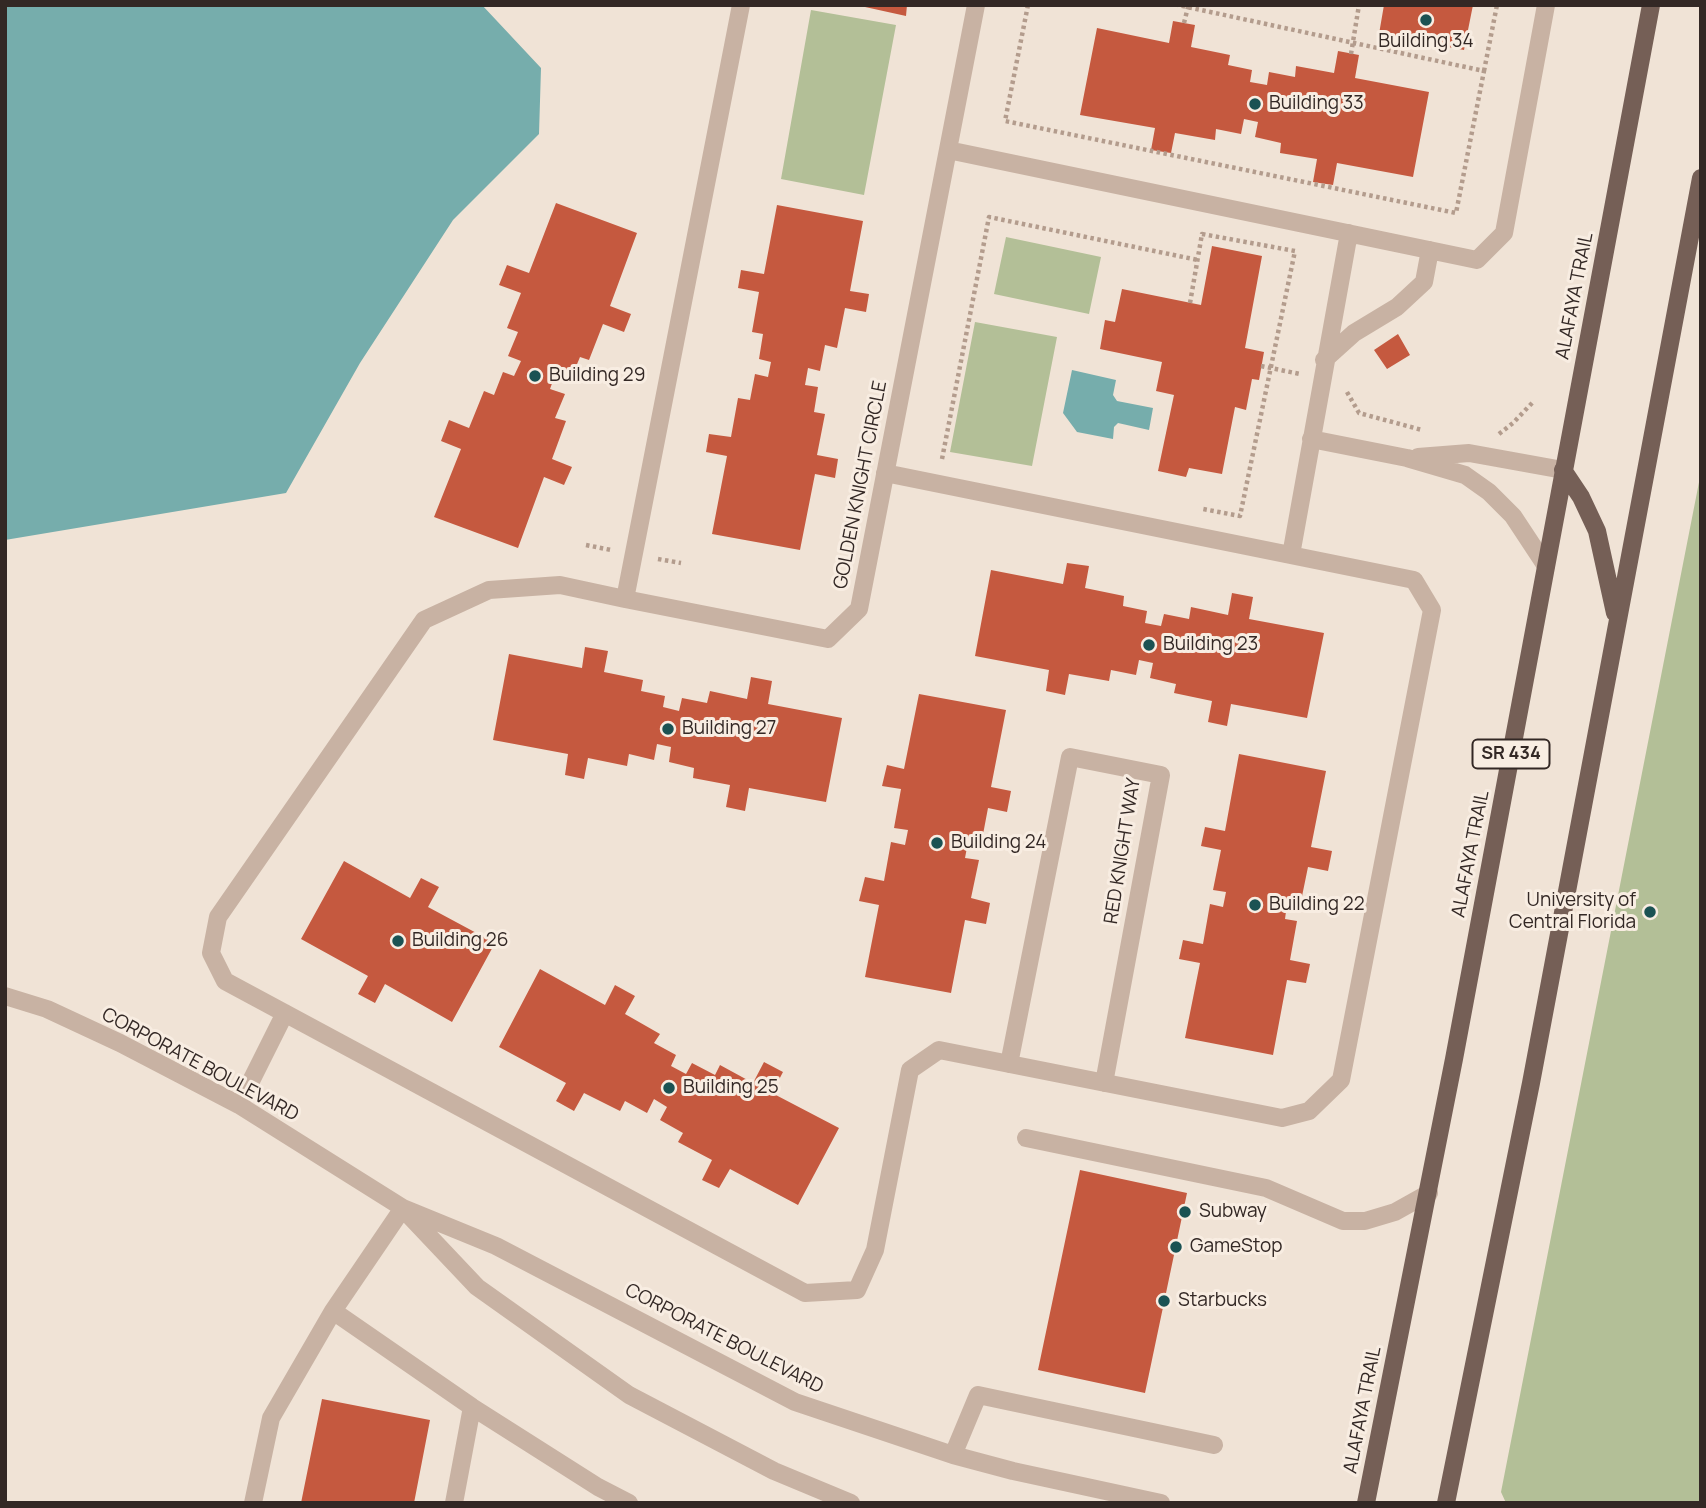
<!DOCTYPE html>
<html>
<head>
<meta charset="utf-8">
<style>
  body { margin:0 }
  #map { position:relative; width:1706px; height:1508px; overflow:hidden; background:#f0e3d6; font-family:Manrope,sans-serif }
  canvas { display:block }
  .frame { position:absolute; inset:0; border:7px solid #332825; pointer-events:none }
</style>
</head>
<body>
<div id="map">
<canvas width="1706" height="1508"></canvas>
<div class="frame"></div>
</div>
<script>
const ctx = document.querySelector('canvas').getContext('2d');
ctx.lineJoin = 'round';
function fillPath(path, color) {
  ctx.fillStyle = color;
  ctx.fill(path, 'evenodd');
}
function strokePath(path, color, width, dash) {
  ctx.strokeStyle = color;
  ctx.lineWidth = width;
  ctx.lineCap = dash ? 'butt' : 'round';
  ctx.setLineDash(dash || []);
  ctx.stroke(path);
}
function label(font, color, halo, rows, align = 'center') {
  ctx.font = font + ' Manrope,sans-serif';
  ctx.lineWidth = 6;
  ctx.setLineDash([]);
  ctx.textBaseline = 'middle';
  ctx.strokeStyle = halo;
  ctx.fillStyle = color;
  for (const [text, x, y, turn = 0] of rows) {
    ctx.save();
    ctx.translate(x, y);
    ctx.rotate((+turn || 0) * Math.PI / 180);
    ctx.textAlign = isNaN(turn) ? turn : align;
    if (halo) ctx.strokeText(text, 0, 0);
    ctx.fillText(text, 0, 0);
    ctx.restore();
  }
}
fillPath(new Path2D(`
  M811,10L896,25L864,195L781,179Z
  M1006,237L1101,257L1089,314L994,294Z
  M975,322L1057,337L1032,466L950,452Z
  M1701,472V1503H1506L1501,1492Z`), '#b3bf97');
fillPath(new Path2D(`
  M5,5H482L541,68L539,134L453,220L360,363L286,493L5,540Z
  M1072,370L1116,380L1113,395L1117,401L1153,408L1149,430L1118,423L1114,427L1113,439L1077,432L1063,413Z`), '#76adac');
fillPath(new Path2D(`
  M856,5H907L906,16Z
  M1384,5H1473L1464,50L1379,34Z
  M1173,21L1195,25L1191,47L1230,55L1228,65L1252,70L1250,82L1267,85L1269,72L1295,77L1296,66L1334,73L1338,51L1359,55L1355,78L1429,92L1413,177L1337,163L1333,185L1313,182L1317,159L1280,153L1281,143L1255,137L1258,122L1244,119L1241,134L1216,129L1215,140L1175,133L1171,153L1151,150L1155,128L1080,115L1097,28L1169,43Z
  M556,203L637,233L610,306L631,314L624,332L603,324L589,360L580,357L570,381L555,375L550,389L565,394L555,418L566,421L552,459L572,467L564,485L544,477L518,548L434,517L461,449L441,441L449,420L469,428L484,391L494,395L503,372L514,376L521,361L508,356L518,332L507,328L521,293L499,285L507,265L529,273Z
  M777,205L863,221L850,291L869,294L866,312L845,308L837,348L825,345L820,371L808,368L805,385L818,387L814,412L825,414L817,455L838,459L835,478L815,474L800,550L712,534L727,456L706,452L709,434L731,437L738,398L750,400L755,374L768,377L771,362L759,359L763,334L752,332L759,292L738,288L741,270L764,274Z
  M1212,246L1262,256L1245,348L1264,352L1259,380L1252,379L1246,410L1235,407L1222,474L1189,468L1186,477L1158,471L1174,395L1156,391L1162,362L1100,349L1105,320L1115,322L1122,289L1201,305Z
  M1398,334L1410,355L1387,369L1374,350Z
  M1067,563L1089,566L1085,588L1124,596L1123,606L1147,611L1145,623L1161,626L1164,614L1189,619L1191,607L1228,615L1232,593L1253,597L1249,619L1324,633L1307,718L1231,704L1227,726L1208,722L1212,701L1174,693L1176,684L1150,678L1153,663L1139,660L1136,675L1111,670L1109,681L1069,674L1065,695L1046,691L1049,670L975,656L991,570L1063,584Z
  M585,647L608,651L604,672L643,680L641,691L665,696L663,707L679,711L682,698L707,703L710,691L747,699L751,677L772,681L768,704L842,718L826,802L749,788L745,811L726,807L730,785L693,778L694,768L669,762L671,747L657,744L654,760L629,754L627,766L588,758L584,779L565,775L568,754L493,740L509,654L582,668Z
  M919,694L1006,710L991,787L1011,791L1007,812L988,808L981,845L968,842L965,858L979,860L971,898L990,903L986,924L965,920L951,993L865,977L879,905L859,901L865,877L884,881L891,842L905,845L908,830L894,828L901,789L882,786L887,765L904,769Z
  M1239,754L1326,771L1311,847L1332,851L1328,871L1308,867L1300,906L1287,904L1285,919L1297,921L1290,960L1310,964L1306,983L1287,980L1273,1055L1185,1038L1200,963L1179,959L1183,940L1203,944L1210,904L1223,907L1226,892L1213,890L1221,850L1201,846L1205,827L1225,831Z
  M344,861L410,898L421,878L439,887L428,907L495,943L452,1022L385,984L375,1003L358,994L368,976L301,939Z
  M540,969L605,1005L615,985L635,996L625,1014L660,1034L654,1043L676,1055L671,1066L686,1074L692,1063L715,1075L720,1065L753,1083L764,1062L783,1072L772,1093L839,1128L798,1205L730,1169L719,1188L702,1180L712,1160L678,1142L683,1133L660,1120L667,1107L654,1099L647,1113L625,1101L620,1111L584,1093L574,1111L556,1101L566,1083L499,1047Z
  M1080,1170L1187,1193L1145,1393L1038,1370Z
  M322,1399L430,1420L414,1503H301Z`), '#c5593f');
strokePath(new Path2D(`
  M1028,5L1005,121L1456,213L1484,71L1178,5
  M1184,23L1188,7
  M1351,54L1359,5
  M1484,71L1497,5
  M1190,303L1202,234L1295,251L1240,516L1203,509
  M1261,366L1300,374
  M1347,392L1359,413L1422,430
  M1499,434L1513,423L1534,401
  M942,459L989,217L1198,260
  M586,545L611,550
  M658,559L681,563`), '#b39c8d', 4.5, [3.5, 3.5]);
strokePath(new Path2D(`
  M741,5L625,599L828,639L859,609L976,5
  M948,150L1477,260L1504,233L1546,5
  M1324,360L1354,333L1397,307L1424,282L1430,250
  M1311,439L1407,458L1465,475L1489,492L1513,516L1546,566
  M1418,457L1469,453L1563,470
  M1291,555L1349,233
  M625,599L560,585L489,590L424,620L218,917L211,953L225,981L805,1293L857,1290L875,1250L910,1070L939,1050L1282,1118L1309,1111L1341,1080L1432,610L1414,580L885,473
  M5,996L47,1009L120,1043L239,1105L403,1208L496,1246L795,1402L953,1455L1013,1471L1161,1503
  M1009,1064L1070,757L1161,775L1104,1083
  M239,1105L285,1013
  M1026,1138L1266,1188L1343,1221H1365L1395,1212L1429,1193
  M407,1213L477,1287L629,1395L774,1471L851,1503
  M333,1311L472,1407L598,1487L629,1503
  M953,1455L978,1395L1214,1445
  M253,1503L271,1418L333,1311L403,1208
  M454,1503L472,1407`), '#c8b2a3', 18);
strokePath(new Path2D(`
  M1563,470L1581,497L1597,531L1615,613
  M1366,1503L1454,1059L1651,5
  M1446,1503L1531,1083L1701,178`), '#755f56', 18);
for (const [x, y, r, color] of [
  [1426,20,7,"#1b5253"],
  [1255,104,7,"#1b5253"],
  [535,376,7,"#1b5253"],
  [1149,645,7,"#1b5253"],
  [668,729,7,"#1b5253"],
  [937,843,7,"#1b5253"],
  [1255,905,7,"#1b5253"],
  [1650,912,7,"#1b5253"],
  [398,941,7,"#1b5253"],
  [669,1088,7,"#1b5253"],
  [1185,1212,7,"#1b5253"],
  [1176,1247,7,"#1b5253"],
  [1164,1301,7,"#1b5253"]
]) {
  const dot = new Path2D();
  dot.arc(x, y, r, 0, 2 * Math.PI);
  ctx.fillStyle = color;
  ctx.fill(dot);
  strokePath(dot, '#f8ede2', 2.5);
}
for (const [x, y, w] of [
  [1511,754,77]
]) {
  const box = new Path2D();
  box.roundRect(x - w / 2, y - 14.5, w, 29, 5);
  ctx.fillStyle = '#f8ede2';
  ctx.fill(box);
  strokePath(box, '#332825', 2);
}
label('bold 18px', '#332825', null, [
  ["SR 434",1511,754]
]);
label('19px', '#332825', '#f8ede2', [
  ["Building 34",1426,42,"center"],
  ["Building 33",1269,104],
  ["Building 29",549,376],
  ["Building 23",1163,645],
  ["Building 27",682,729],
  ["Building 24",951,843],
  ["University of",1636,901,"right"],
  ["Central Florida",1636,923,"right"],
  ["Building 22",1269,905],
  ["Building 26",412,941],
  ["Building 25",683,1088],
  ["Subway",1199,1212],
  ["GameStop",1190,1247],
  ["Starbucks",1178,1301]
], 'left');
label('19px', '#332825', '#f8ede2', [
  ["ALAFAYA TRAIL",1575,296,-79],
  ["GOLDEN KNIGHT CIRCLE",861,485,-79],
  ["RED KNIGHT WAY",1123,851,-81],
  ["ALAFAYA TRAIL",1471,854,-79],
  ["CORPORATE BOULEVARD",200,1065,28],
  ["CORPORATE BOULEVARD",724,1339,27],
  ["ALAFAYA TRAIL",1363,1410,-79]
]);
</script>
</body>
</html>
